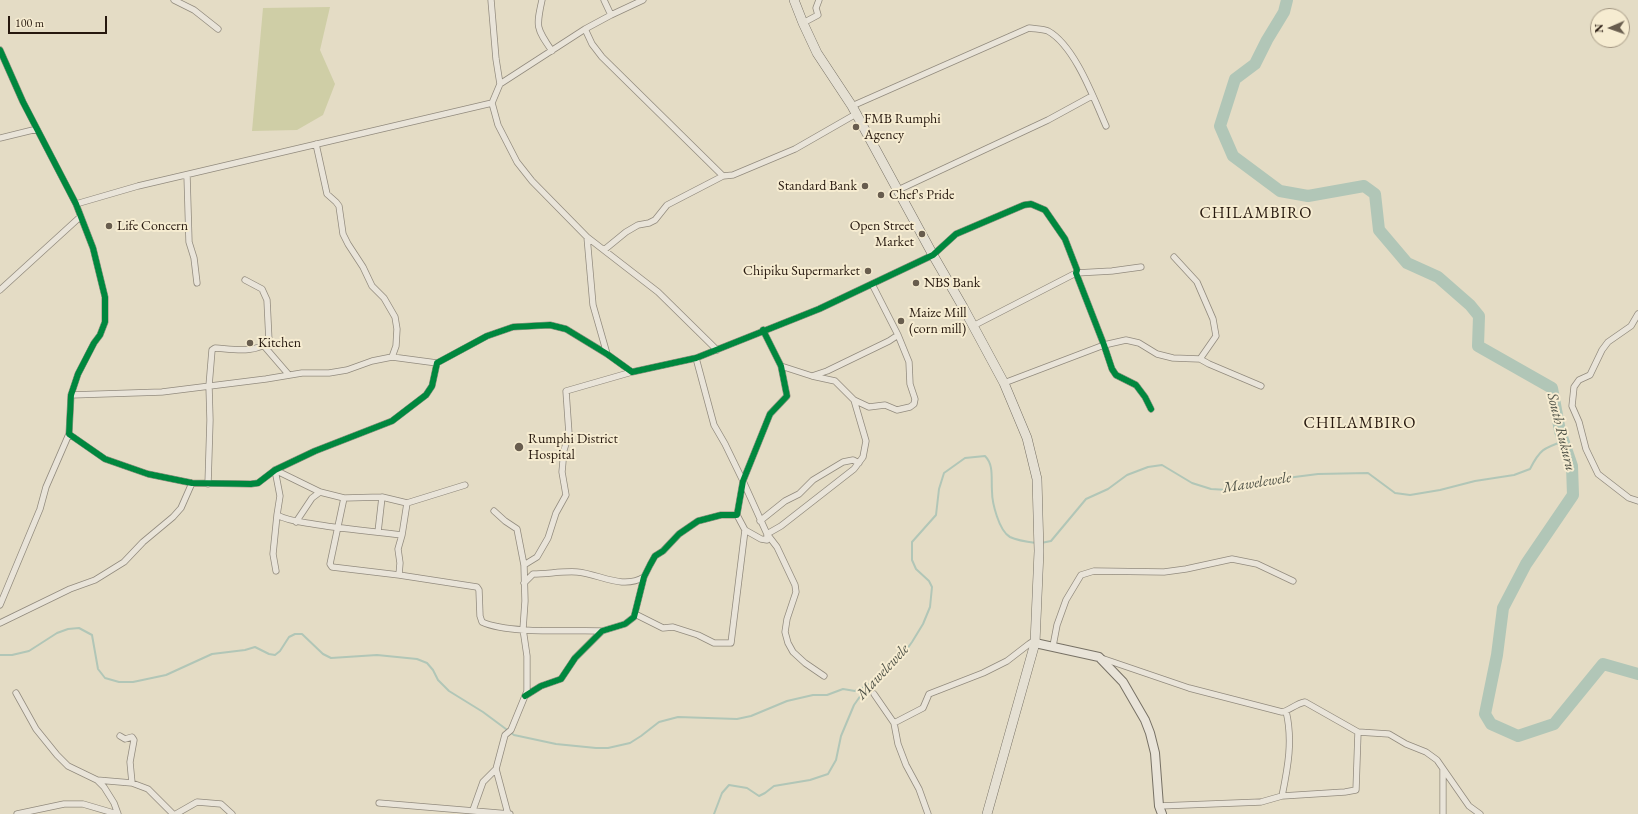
<!DOCTYPE html>
<html>
<head>
<meta charset="utf-8">
<style>
  body { margin:0 }
  #map { position:relative; width:1638px; height:814px; overflow:hidden; background:#e4dcc5; font-family:"EB Garamond",serif }
  canvas { display:block }
  .north { position:absolute; left:1590px; top:8px; width:40px; height:40px; box-sizing:border-box; background:#f6ecd1; border:1px solid #a39783; border-radius:50%; rotate:268deg; font-size:11px; font-weight:700; line-height:16px; text-align:center; color:#26180e }
  .north::after { content:''; display:block; margin:auto; width:14px; height:18px; background:#685d4e; clip-path:polygon(50% 0,100% 100%,50% 72%,0 100%) }
  .scale { position:absolute; left:8px; top:16px; width:99px; height:18px; box-sizing:border-box; border:2px solid #26180e; border-top:0; padding-left:5px; font-size:12px; line-height:14px; white-space:nowrap; color:#26180e; -webkit-text-stroke:3px #f6ecd1; paint-order:stroke }
</style>
</head>
<body>
<div id="map">
<canvas width="1638" height="814"></canvas>
<div class="north">N</div>
<div class="scale">100 m</div>
</div>
<script>
const ctx = document.querySelector('canvas').getContext('2d');
ctx.lineJoin = 'round';
function fillPath(path, color) {
  ctx.fillStyle = color;
  ctx.fill(path, 'evenodd');
}
function strokePath(path, color, width, dash) {
  ctx.strokeStyle = color;
  ctx.lineWidth = width;
  ctx.lineCap = dash ? 'butt' : 'round';
  ctx.setLineDash(dash || []);
  ctx.stroke(path);
}
function label(font, color, halo, rows, align = 'center') {
  ctx.font = font + ' "EB Garamond",serif';
  ctx.lineWidth = 4;
  ctx.setLineDash([]);
  ctx.textBaseline = 'middle';
  ctx.strokeStyle = halo;
  ctx.fillStyle = color;
  for (const [text, x, y, turn = 0] of rows) {
    ctx.save();
    ctx.translate(x, y);
    ctx.rotate((+turn || 0) * Math.PI / 180);
    ctx.textAlign = isNaN(turn) ? turn : align;
    if (halo) ctx.strokeText(text, 0, 0);
    ctx.fillText(text, 0, 0);
    ctx.restore();
  }
}
fillPath(new Path2D(`
  M330,7L320,50L335,84L323,115L297,130L252,131L263,8Z`), '#cfcea6');
strokePath(new Path2D(`
  M1041,543L1051,541L1086,499L1108,489L1127,475L1148,467L1162,465L1192,483L1211,489L1228,490L1271,480L1318,474L1368,473L1395,493L1410,495L1440,490L1475,481L1514,475L1530,469C1540,449 1544,448 1564,441
  M0,655H12L29,651L57,633L68,629L79,628L92,635L98,669L105,678L119,682H133L166,675L212,654L245,650L255,647L269,654L275,655L280,651L289,637L295,634H302L323,654L331,658L377,655L417,659L427,663L433,670L438,680L449,691L483,712L514,735L556,744L596,748H608L630,743L641,736L659,722L678,717L737,719L751,716L787,701L813,695H827L843,689L855,691L865,687
  M714,814L722,793L729,785L747,788L759,796L765,793L774,786L810,780L828,774L836,760L841,736L854,705L868,685L885,672L902,656L912,642L923,624L930,607L932,587L929,581L916,569L912,560V542L936,515L939,489L944,473L965,458L985,456C994,465 991,478 992,491C992,503 999,531 1010,537C1018,541 1028,542 1037,543`), '#b1c6b7', 2);
strokePath(new Path2D(`
  M1287,0L1284,12L1267,40L1255,64L1235,79L1220,126L1233,156L1280,191L1308,196L1364,186L1375,194L1379,230L1407,263L1438,277L1470,305L1479,316L1478,346L1552,388L1560,431L1572,466L1573,495L1526,564L1503,608L1497,655L1485,714L1491,724L1518,736L1554,724L1603,664L1638,674`), '#b1c6b7', 12);
const street = new Path2D(`
  M174,0L194,10L218,29
  M491,0L496,59L500,84L492,103L498,125L517,162L532,181L587,237L593,305L607,354
  M542,0C536,27 536,28 552,51
  M604,0L611,15
  M803,23L818,15L816,8L819,0
  M585,29L592,44L602,57L723,176L733,175L795,149L856,114
  M0,50L23,102L76,204L93,248L105,297V322L100,335L94,343L78,374L71,395L69,434L105,459L148,474L192,483L251,484L258,483L275,470L315,451L392,421L426,395L432,386L437,363L487,336L513,327L550,325L566,329L607,354L632,372L696,358L819,309L933,255L956,234L1024,205L1031,204L1045,210L1065,239L1077,270L1076,273L1104,345L1112,369L1116,375L1136,385L1145,397L1151,409
  M500,84L585,29L611,15L643,0
  M852,106L1029,28C1035,29 1043,29 1048,31C1075,46 1094,99 1106,126
  M0,138L37,129
  M316,144L327,194L336,202L339,206L343,234L348,244L363,267L372,286L384,298L395,317L397,329L396,346L392,357
  M187,175L189,242L194,258L197,283
  M898,190L1048,120L1092,96
  M76,204L138,186L492,103
  M587,237L658,292L717,350
  M604,250L626,232L638,225L649,223L655,220L667,205L723,176
  M1174,257L1197,282L1213,319L1216,336L1200,359
  M0,290L80,217
  M1638,314L1631,326L1608,342L1602,350L1590,375L1579,380L1574,387L1572,406L1579,422L1586,449L1598,474L1629,498L1638,501
  M973,326L1076,273L1112,271L1141,267
  M264,346L289,375
  M696,358L714,425L725,444L743,481L767,534L777,547L795,585L796,592L787,619L785,632L788,643L793,652L805,663L824,676
  M781,366L812,376L827,371L889,341L898,335L872,284
  M1004,383L1104,345L1126,340L1139,343L1157,354L1173,358L1200,359L1209,364L1261,386
  M71,395L162,392L266,379L302,373H329L347,370L372,361L392,357L437,363
  M854,400L869,407L885,405L897,410L910,407L914,404L915,399L910,384L909,362L898,335
  M275,470L280,496L277,515C288,521 301,522 313,524C342,529 372,531 402,535L407,503L465,485
  M275,470L320,492L344,498L382,497L407,503
  M208,484L210,420L209,386L212,350L215,348C232,349 256,354 269,341L267,300L262,289L245,280
  M344,498L330,564L332,567L399,575L477,587L479,590L480,616L482,622C508,634 571,630 602,631
  M760,521L785,501L799,494L813,480L843,462L853,460L859,463
  M296,522L312,498L320,492
  M745,530L761,539L767,540V534L781,526L854,469L863,457L866,441L854,400L835,381L812,376
  M378,532L382,497
  M524,565L537,557L548,538L556,513L566,495L562,472L564,450L569,434L566,391L632,372
  M276,571L273,554L277,515
  M399,575L400,563L398,549L402,535
  M524,583L533,574C547,574 563,571 577,572C600,574 622,590 644,577
  M0,605L40,509L46,487L69,434
  M635,614L663,628L673,627L698,635L714,643H731L745,530L737,515
  M0,623L70,589L95,580L124,562L143,542L173,517L181,508L192,483
  M1053,646L1057,625L1066,600L1081,575L1094,571L1164,572L1186,569L1232,559L1257,564L1293,581
  M1101,658L1189,688L1282,712C1289,711 1295,704 1305,702L1358,732L1389,734L1406,744L1426,752L1437,760L1469,806L1480,814
  M16,693L36,729L57,755L68,766L97,780L104,787L114,803L118,814
  M874,694L894,723L898,744L906,765L919,789L928,814
  M525,696L541,686L561,679L575,658L602,631L625,624L634,617L644,577L650,565L655,556L663,551L679,534L698,521L721,515H737L743,481L770,414L787,396L781,366L763,330
  M894,723L923,708L929,694L983,673L1007,661L1029,644L1032,642L1035,643
  M120,736L125,739L132,737L134,740L130,762L132,783L148,789L173,814
  M496,769L508,814
  M97,780L132,783
  M1282,796C1288,767 1293,740 1286,711
  M379,803L510,814
  M1159,806L1261,802L1282,796L1345,792L1356,790L1358,732
  M473,810L483,782L496,769L505,735L511,730L527,691V656L523,629L525,601L524,565L517,529L505,521L494,511
  M17,814L64,804H83L117,814
  M176,814L197,802L221,804L232,814
  M1443,814V770`);
const secondary = new Path2D(`
  M1035,643L1099,657L1123,682L1145,720L1150,733L1155,753L1159,806L1162,814`);
const primary = new Path2D(`
  M794,0L803,23L817,53L852,106L933,255L963,307L1004,383L1027,438L1037,479L1039,551L1035,643L987,814`);
strokePath(street, '#928b7e', 7);
strokePath(secondary, '#777165', 10);
strokePath(primary, '#777165', 10);
strokePath(street, '#e9e4d9', 5.5);
strokePath(secondary, '#e9e4d9', 8);
strokePath(primary, '#e5e0d3', 9);
strokePath(new Path2D(`
  M0,50L23,102L76,204L93,248L105,297V322L100,335L94,343L78,374L71,395L69,434L105,459L148,474L192,483L251,484L258,483L275,470L315,451L392,421L426,395L432,386L437,363L487,336L513,327L550,325L566,329L607,354L632,372L696,358L819,309L933,255L956,234L1024,205L1031,204L1045,210L1065,239L1077,270L1076,273L1104,345L1112,369L1116,375L1136,385L1145,397L1151,409
  M525,696L541,686L561,679L575,658L602,631L625,624L634,617L644,577L650,565L655,556L663,551L679,534L698,521L721,515H737L743,481L770,414L787,396L781,366L763,330`), '#00873e', 6);
for (const [x, y, r, color] of [
  [856,127,4,"#685d4e"],
  [865,186,4,"#685d4e"],
  [881,195,4,"#685d4e"],
  [109,226,4,"#685d4e"],
  [922,234,4,"#685d4e"],
  [868,271,4,"#685d4e"],
  [916,283,4,"#685d4e"],
  [901,321,4,"#685d4e"],
  [250,343,4,"#685d4e"],
  [519,447,5,"#685d4e"]
]) {
  const dot = new Path2D();
  dot.arc(x, y, r, 0, 2 * Math.PI);
  ctx.fillStyle = color;
  ctx.fill(dot);
  strokePath(dot, '#f6ecd1', 1.5);
}
label('14px', '#26180e', '#f6ecd1', [
  ["FMB Rumphi",864,119],
  ["Agency",864,135],
  ["Standard Bank",857,186,"right"],
  ["Chef's Pride",889,195],
  ["Life Concern",117,226],
  ["Open Street",914,226,"right"],
  ["Market",914,242,"right"],
  ["Chipiku Supermarket",860,271,"right"],
  ["NBS Bank",924,283],
  ["Maize Mill",909,313],
  ["(corn mill)",909,329],
  ["Kitchen",258,343],
  ["Rumphi District",528,439],
  ["Hospital",528,455]
], 'left');
label('italic 15px', '#4f5247', '#f6ecd1', [
  ["South Rukuru",1561,432,76],
  ["Mawelewele",1257,483,-9],
  ["Mawelewele",883,672,-47]
]);
ctx.letterSpacing = '1px';
label('16px', '#26180e', '#f6ecd1', [
  ["CHILAMBIRO",1256,214],
  ["CHILAMBIRO",1360,424]
]);
ctx.letterSpacing = '0px';
</script>
</body>
</html>
